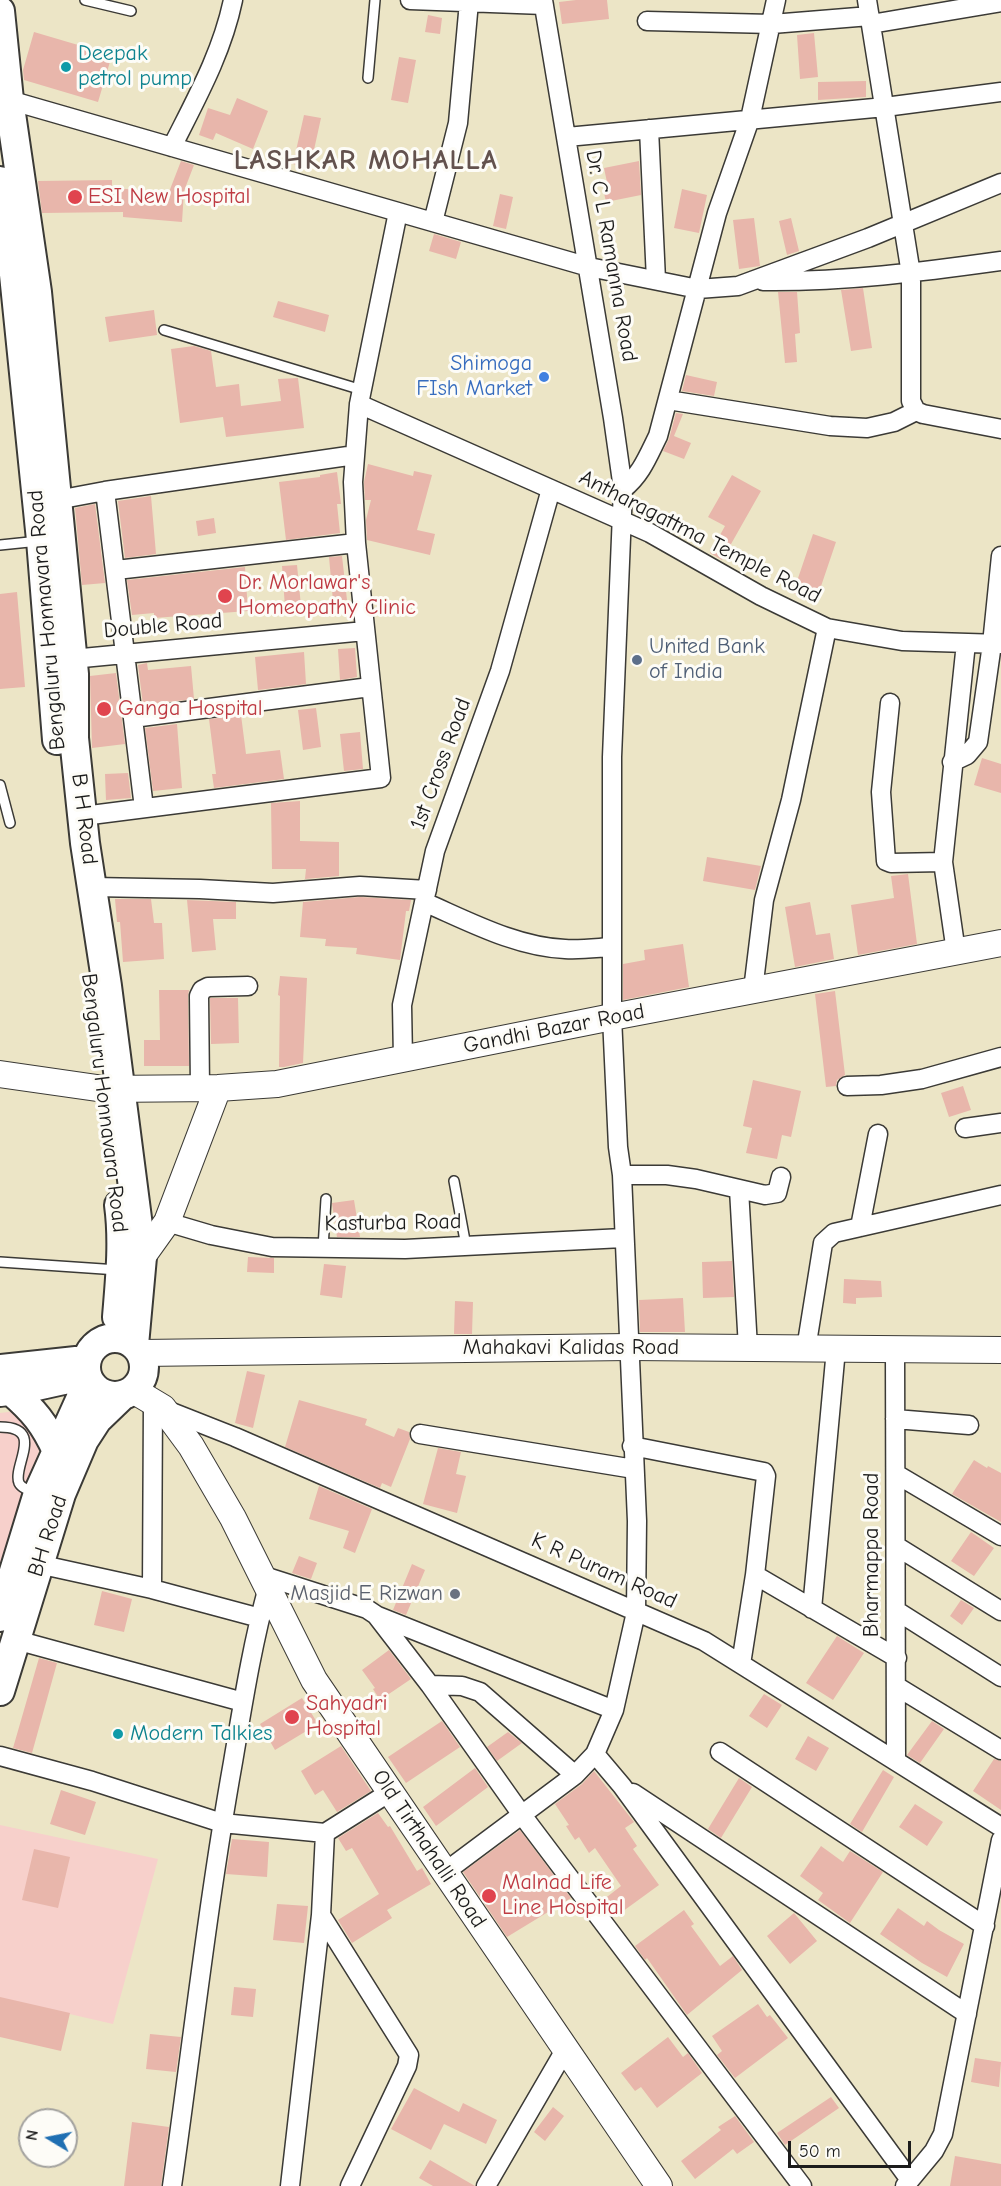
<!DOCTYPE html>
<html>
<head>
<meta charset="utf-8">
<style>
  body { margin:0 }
  #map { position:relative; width:1001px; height:2186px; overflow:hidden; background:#ece5c6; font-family:"Comic Neue",sans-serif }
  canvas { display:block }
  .north { position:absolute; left:18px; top:2108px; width:60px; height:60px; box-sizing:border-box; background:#fdfcf7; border:2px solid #a3a29f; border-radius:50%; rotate:280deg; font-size:16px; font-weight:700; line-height:24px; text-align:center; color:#1c1c1c }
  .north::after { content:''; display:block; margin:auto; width:21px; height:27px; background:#1f6fb2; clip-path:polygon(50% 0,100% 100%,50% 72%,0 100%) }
  .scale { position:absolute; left:788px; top:2141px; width:123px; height:27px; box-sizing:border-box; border:3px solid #1c1c1c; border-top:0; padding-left:8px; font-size:18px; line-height:21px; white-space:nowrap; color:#1c1c1c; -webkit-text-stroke:4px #fdfcf7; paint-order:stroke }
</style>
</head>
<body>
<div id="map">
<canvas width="1001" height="2186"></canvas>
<div class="north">N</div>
<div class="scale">50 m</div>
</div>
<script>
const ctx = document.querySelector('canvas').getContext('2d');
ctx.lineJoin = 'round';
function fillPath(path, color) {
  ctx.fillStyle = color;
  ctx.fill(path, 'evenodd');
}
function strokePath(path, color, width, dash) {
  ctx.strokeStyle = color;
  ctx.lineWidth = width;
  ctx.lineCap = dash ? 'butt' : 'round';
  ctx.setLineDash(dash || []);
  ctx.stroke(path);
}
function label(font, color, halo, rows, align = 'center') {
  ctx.font = font + ' "Comic Neue",sans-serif';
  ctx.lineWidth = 6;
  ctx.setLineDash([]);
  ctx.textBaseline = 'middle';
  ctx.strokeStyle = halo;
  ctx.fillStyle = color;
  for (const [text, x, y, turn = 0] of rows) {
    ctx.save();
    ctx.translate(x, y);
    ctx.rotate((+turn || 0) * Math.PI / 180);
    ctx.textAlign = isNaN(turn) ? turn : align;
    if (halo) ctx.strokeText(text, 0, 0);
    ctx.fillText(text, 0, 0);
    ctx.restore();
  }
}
fillPath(new Path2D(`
  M24,1410L43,1439L0,1569V1413Z
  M0,1825L158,1859L113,2024L0,1998Z`), '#f7d0cb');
fillPath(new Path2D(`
  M576,0H607L609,19L562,24L559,2Z
  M428,15L442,18L440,34L425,32Z
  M34,32L112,55L98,102L24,80L23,70Z
  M814,33L818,77L800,79L797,35Z
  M399,57L416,60L408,103L391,100Z
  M866,81V97L818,100V82Z
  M237,98L268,111L253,149L216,133L213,140L199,135L208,108L230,115Z
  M304,115L321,118L310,168L293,164Z
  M181,161L194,165L184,191L182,222L123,217V212L42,213L38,181L112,180V188L169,192Z
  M639,161L641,195L606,202L603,188L608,187L604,168Z
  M682,189L707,195L699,233L674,228Z
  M500,194L513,197L506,229L493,226Z
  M754,218L760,266L739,269L733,220Z
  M791,218L799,251L787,255L779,221Z
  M434,234L461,242L456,259L429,251Z
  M863,288L872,348L851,351L841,290Z
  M778,292H797L800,333L795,334L797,362L785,363Z
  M278,301L329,315L325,332L273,317Z
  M154,310L157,335L109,342L105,317Z
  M194,346L211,351L216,387L239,384L241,406L281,401L278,379L298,378L304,428L226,437L223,417L180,423L171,349Z
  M686,375L717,382L714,396L682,391Z
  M676,413L683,414L674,436L691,443L684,459L663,451L669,439Z
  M368,464L413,476L414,471L432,475L417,530L435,534L430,555L367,540L366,520L371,500H365L364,482Z
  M337,472L341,504H337L340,533L286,540L279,482L320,477V475Z
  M732,475L761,491L722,560L710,553L725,526L708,517Z
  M151,496L156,554L125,558L118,501Z
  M95,504L105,583L82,585L75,508Z
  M214,518L216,533L198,536L196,521Z
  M813,534L836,542L816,601L793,593Z
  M342,556L347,600L333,601L329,557Z
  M297,565L301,606L285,607L282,566Z
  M245,567L248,611L154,618V613L132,615L127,580Z
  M17,592L25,687L0,689V594Z
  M355,648L357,677L340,680L338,649Z
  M304,652L306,684L258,690L255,657Z
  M147,663L148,670L191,666L194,699L143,705L138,665Z
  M116,673L125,744L92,748L90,676Z
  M316,708L321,747L303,750L298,710Z
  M241,715L246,754L280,750L284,779L214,788L212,774H216L209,719Z
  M177,724L182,788L153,791L145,728Z
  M360,732L363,769L344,771L340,734Z
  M982,758L1001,764V793L974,785Z
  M128,773L131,798L106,800L105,774Z
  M300,801V841L339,842V876L305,879L306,869H272L271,803Z
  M707,857L761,866L755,890L703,881Z
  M908,874L917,944L858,955L851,905L894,898L891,876Z
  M360,897L411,900L409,911H406L400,960L356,954L357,948L325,946L326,939L300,937L303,902Z
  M115,899H151L154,923H162L164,959L123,962L120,922H117Z
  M187,900L236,902V919H213L216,950L192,952Z
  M810,902L816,935L830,933L834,959L795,967L785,907Z
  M683,944L689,987L623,1000V964L645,960L644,950Z
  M280,976L307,978L303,1063L284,1067H279L280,996L278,995Z
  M159,990H189L188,996L189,1066H144V1040H160Z
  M835,991L845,1075L837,1080L836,1086L826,1087L815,994Z
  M210,998H238L239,1043L211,1044Z
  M753,1080L801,1091L791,1137L782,1135L777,1159L746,1153L752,1128L743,1126Z
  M963,1086L971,1110L949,1117L941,1093Z
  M354,1200L360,1237H337L332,1203Z
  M248,1257L274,1258V1273L247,1272Z
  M732,1261L734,1297L703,1298L702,1262Z
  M324,1264L346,1266L342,1298L320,1295Z
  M844,1279L881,1281L882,1297L856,1298V1304L843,1303Z
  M683,1298L685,1332H640L639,1300Z
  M455,1301L473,1302L472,1334H454Z
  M247,1371L265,1375L253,1428L235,1423Z
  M299,1400L367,1419L365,1425L394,1437L398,1428L409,1432L410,1439L391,1487L382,1483L380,1488L285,1447Z
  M438,1448L461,1452L456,1474L466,1476L457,1513L423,1504Z
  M974,1460L987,1468L988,1466L1001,1473V1522L952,1494Z
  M319,1486L372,1509L355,1553L343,1548L349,1531L309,1519Z
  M971,1532L994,1548L974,1576L951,1561Z
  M299,1556L317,1563L311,1579L292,1573Z
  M412,1564L425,1570L406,1615L393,1610Z
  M102,1591L132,1599L124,1632L94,1625Z
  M961,1600L974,1608L962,1625L950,1616Z
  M837,1636L864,1653L833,1700L806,1683Z
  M389,1650L411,1679L380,1700L373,1689L375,1688L362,1670Z
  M39,1658L57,1663L32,1753L13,1748Z
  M764,1694L782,1705L767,1728L749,1716Z
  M302,1698L318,1724L275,1750L260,1724Z
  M442,1721L460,1747L406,1783L388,1757Z
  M932,1721L944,1729L920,1763L907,1755Z
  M508,1732L522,1743L497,1761L487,1747Z
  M808,1736L829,1748L816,1771L795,1759Z
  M341,1746L371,1791L337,1812L323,1790L315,1795L301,1771Z
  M994,1759L1001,1761V1810L973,1791Z
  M475,1768L488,1787L436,1826L423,1807Z
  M883,1770L894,1777L862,1832L850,1824Z
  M594,1771L634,1822L625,1828L637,1846L633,1849L659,1885L615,1917L603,1900L621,1886L595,1848L589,1853L579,1837L575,1840L566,1826L569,1825L555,1804L582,1784Z
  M739,1778L752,1787L721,1838L708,1829Z
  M61,1790L96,1802L85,1835L50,1824Z
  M915,1804L943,1822L927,1846L899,1827Z
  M378,1813L388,1827L390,1826L417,1871L422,1868L431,1884L387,1910L392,1918L352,1943L338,1920L379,1894L352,1848L346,1851L338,1838Z
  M520,1830L571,1898L507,1937L463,1872Z
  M232,1839L269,1842L267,1877L226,1874Z
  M821,1846L843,1862L850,1851L883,1872L850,1923L818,1900L823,1893L800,1876Z
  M34,1849L70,1857L58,1908L22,1900Z
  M277,1904L308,1906L304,1943L273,1940Z
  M898,1908L924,1926L927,1921L939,1930L964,1944L947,1977L922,1963L880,1934Z
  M684,1910L694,1924L691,1926L720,1966L733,1956L742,1970L687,2015L647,1958L645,1960L635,1946Z
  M794,1913L817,1941L790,1964L767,1936Z
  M234,1987L256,1989L253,2017L231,2015Z
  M0,1997L70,2013L61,2051L0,2037Z
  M758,2004L767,2017L770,2015L788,2038L735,2078L717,2055L722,2051L712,2036Z
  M150,2034L181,2037L176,2072L146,2069Z
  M668,2037L683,2057L688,2053L702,2073L657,2108L641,2087L635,2091L621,2073Z
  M975,2058L1001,2062L999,2087L971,2082Z
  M414,2088L459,2112L463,2103L497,2120L486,2144L444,2124L431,2150L391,2129Z
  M831,2097L839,2108L785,2145L777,2133Z
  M553,2107L564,2116L545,2141L534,2132Z
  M735,2116L754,2142L737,2154L733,2149L695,2179L681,2161L721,2130L718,2127Z
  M132,2122L169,2127L161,2186H124Z
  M955,2156L1001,2164V2186H950Z
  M430,2160L475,2186H433L419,2178Z`), '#e8b6ab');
const lane = new Path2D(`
  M85,0L131,11
  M368,78L375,0
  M164,330L362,390
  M0,545L39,541
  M0,785L10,823
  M454,1181L466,1246
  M323,1248L326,1199
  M0,1262L118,1270
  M0,1427C46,1427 12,1466 19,1483C22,1489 30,1490 36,1492`);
const street = new Path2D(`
  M410,0L544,5
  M867,0L911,274V401L916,411L923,414L1001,429
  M647,21L772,24L870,16
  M871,24L1001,2
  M9,100L589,267L698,289L738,286L868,238L1001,183
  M649,129L656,280
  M567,137L885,107L1001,92
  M172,147C196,99 222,53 233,0
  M433,222L458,123L469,2
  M763,281C843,282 922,272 1001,261
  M668,400L830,426L867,428L894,422L916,411
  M359,404L650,533L761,596L827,628L902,641L1001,644
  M623,489C641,475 648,456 658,436L717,213L750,119L776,0
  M105,491L144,808
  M57,500L105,491L355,455
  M116,570L356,543
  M72,659L365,631
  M890,703L881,792L886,861L891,863L943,862
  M133,718L370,687
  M952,762L967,755L978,742L992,644L1001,556
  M83,816L381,778L356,543L353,482L359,404L398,212
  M93,887L200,889L273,893L360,886L427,890
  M424,902C468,921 516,947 565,949C580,950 596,948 612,947
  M956,952L943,862L966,643
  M753,990L764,900L791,800L827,628
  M403,1059L402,1005L435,851L500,671L551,489
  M847,1086L881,1085L922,1079L1001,1057
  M200,1088L199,996L202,990L208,987L248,986
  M965,1128L1001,1123
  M622,1175H667L696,1179L765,1195L777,1193L781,1177
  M739,1189L748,1348
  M167,1222L211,1235L272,1247L405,1249L623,1238
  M860,1227L878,1134
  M806,1349L823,1243L834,1233L1001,1195
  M895,1350L896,1760
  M164,1409L235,1437L704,1641L1001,1827
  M895,1419L969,1425
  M420,1434L634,1469
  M632,1446L764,1472L766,1476L755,1575L741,1664
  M896,1474L1001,1536
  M896,1546L1001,1611
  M38,1564L152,1589L260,1618
  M261,1575L367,1609L376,1615L430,1685L522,1815L802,2186
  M755,1575L897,1658
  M152,1589L153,1402
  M812,1609L836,1349
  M897,1611L1001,1677
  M378,1616L614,1710
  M16,1640L243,1702
  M430,1685L462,1686L480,1692L575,1775
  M896,1686L1001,1750
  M720,1752L985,1926
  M595,1754L622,1786L910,2180
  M0,1756L92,1781L222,1823L325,1833L390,1792
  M633,1793L967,2014
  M445,1872L575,1775L595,1754L614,1710L636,1612L637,1521L622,1175L618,1147L612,1017V757L623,489L613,418L543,0
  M321,1915L409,2055L407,2066L350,2186
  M172,2186C192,2045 208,1902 233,1762C243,1703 252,1645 268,1587
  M290,2186L321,1915L325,1833
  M486,2186L565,2050
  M905,2186L934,2151L943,2134L1001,1840`);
const secondary = new Path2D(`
  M0,1074L104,1089L218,1088L277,1084L612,1017L1001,943
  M142,1257L167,1222L218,1088
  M141,1353L629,1347L1001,1350
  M133,1390L163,1408L191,1446L233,1518L314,1680L659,2186`);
const primary = new Path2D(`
  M0,11L9,100L37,292L74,674V738L85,843L107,986L142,1257L134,1345
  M0,181L12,255L41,540L57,740
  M117,1317C120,1280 124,1242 119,1205
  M86 1367a29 29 0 1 1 58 0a29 29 0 1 1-58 0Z
  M0,1369L76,1361
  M11,1391C34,1411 44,1423 57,1451
  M0,1392L23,1389L86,1375
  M0,1617L38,1493L89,1380
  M0,1691L61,1494L84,1440L97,1420L123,1395`);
strokePath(lane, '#3b3a36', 12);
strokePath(street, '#3b3a36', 21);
strokePath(secondary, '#3b3a36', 28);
strokePath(primary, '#3b3a36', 32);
strokePath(lane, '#fff', 9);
strokePath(street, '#fff', 18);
strokePath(secondary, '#fff', 26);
strokePath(primary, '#fff', 28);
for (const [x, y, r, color] of [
  [66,67,6,"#0f9aa8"],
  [75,197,8,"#e0444e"],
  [544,377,6,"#3f7fe0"],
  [225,596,8,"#e0444e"],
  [637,660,6,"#5c6f8a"],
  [104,709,8,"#e0444e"],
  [455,1594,6,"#6b7280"],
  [292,1717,8,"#e0444e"],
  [118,1734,6,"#0f9aa8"],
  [489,1896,8,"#e0444e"]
]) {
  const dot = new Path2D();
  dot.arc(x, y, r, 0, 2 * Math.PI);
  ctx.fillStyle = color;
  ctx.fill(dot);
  strokePath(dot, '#fdfcf7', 2);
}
label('22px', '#0d838f', '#fdfcf7', [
  ["Deepak",78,54],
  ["petrol pump",78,79],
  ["Modern Talkies",130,1734]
], 'left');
label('22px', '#be3a42', '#fdfcf7', [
  ["ESI New Hospital",88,197],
  ["Dr. Morlawar's",238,583],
  ["Homeopathy Clinic",238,608],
  ["Ganga Hospital",118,709],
  ["Sahyadri",306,1704],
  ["Hospital",306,1729],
  ["Malnad Life",502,1883],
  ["Line Hospital",502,1908]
], 'left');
label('22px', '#1c1c1c', '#fdfcf7', [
  ["Dr. C L Ramanna Road",611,256,80],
  ["Antharagattma Temple Road",700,537,27],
  ["Bengaluru Honnavara Road",47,620,-95],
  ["Double Road",163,626,-5],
  ["1st Cross Road",441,764,-70],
  ["B H Road",84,819,83],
  ["Gandhi Bazar Road",554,1029,-11],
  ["Bengaluru Honnavara Road",104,1103,83],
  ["Kasturba Road",393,1223,-1],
  ["Mahakavi Kalidas Road",571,1348],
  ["BH Road",48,1536,-72],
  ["Bharmappa Road",872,1555,-90],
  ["K R Puram Road",604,1571,24],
  ["Old Tirthahalli Road",429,1849,56]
]);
label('22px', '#366cbe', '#fdfcf7', [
  ["Shimoga",532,364],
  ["FIsh Market",532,389]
], 'right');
label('22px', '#4e5e75', '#fdfcf7', [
  ["United Bank",649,647],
  ["of India",649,672]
], 'left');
label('22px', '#5b616d', '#fdfcf7', [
  ["Masjid E Rizwan",443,1594]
], 'right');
ctx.letterSpacing = '1.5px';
label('bold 28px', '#63524e', '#fdfcf7', [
  ["LASHKAR MOHALLA",366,161]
]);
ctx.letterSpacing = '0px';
</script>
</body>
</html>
